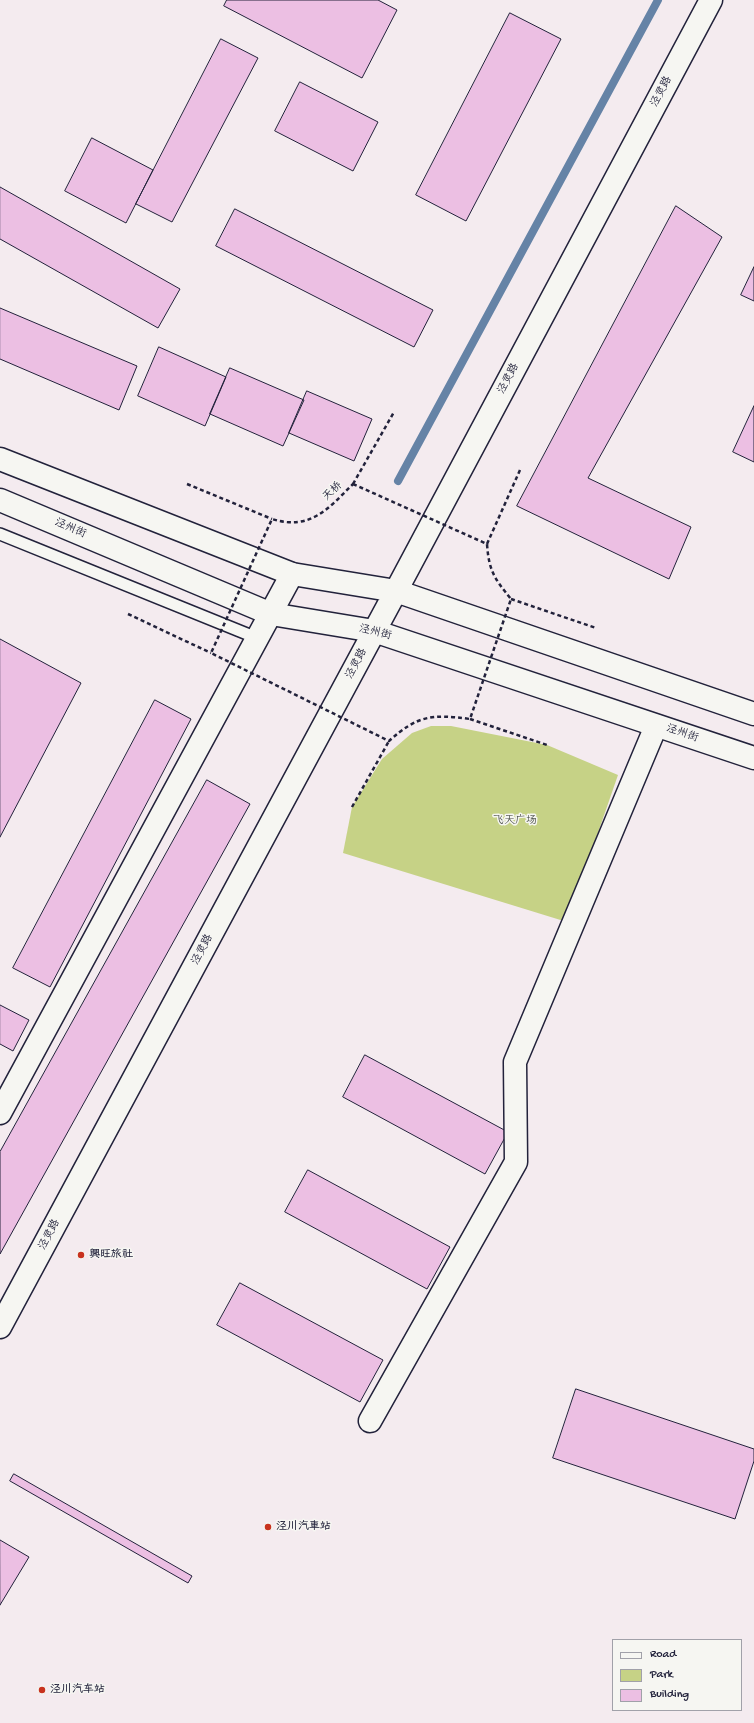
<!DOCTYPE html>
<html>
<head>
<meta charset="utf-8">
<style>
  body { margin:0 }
  #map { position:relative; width:754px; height:1723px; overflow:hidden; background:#f4ebef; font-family:"Gochi Hand",sans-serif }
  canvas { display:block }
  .legend { position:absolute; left:612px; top:1639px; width:130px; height:72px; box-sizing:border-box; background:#f6f6f2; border:1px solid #a1a1a9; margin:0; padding:5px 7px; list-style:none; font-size:12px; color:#22223b }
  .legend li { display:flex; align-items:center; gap:8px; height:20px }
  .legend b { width:20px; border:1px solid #a1a1a9 }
</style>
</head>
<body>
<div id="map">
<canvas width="754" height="1723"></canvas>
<ul class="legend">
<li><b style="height:5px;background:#f6f6f2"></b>Road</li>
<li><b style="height:11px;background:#c6d286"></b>Park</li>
<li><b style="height:11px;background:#ecbfe3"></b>Building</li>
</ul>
</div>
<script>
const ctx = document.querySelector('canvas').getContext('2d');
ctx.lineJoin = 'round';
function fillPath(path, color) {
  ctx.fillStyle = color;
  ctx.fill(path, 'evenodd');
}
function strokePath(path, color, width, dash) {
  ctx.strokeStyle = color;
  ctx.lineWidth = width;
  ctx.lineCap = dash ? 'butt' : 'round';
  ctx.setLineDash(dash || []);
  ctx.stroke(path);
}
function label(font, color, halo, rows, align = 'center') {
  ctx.font = font + ' "Gochi Hand","LXGW WenKai TC",sans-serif';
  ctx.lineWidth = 3;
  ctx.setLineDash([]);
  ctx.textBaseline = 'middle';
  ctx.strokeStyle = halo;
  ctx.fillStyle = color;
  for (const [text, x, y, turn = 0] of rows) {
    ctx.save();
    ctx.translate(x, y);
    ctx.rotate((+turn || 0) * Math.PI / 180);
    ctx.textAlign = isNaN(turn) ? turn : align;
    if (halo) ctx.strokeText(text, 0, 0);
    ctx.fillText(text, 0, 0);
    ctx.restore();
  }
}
fillPath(new Path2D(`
  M431,726H451L547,745L618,775L567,922L343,853L352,807L382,759L412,733Z`), '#c6d286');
strokePath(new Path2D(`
  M398,481L658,0`), '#6583a6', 8);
const building = new Path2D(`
  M227,0H378L397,10L362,78L224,6Z
  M510,13L561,39L466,221L416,195Z
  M221,39L258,58L172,222L136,204Z
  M300,82L378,122L353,171L275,131Z
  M92,138L153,170L126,223L65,191Z
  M0,187L180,289L158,328L0,239Z
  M676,206L722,237L588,478L691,527L669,579L517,506Z
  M235,209L433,310L414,347L216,246Z
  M754,267V301L741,295Z
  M0,308L137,366L119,410L0,359Z
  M159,347L226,377L205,426L138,396Z
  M230,368L304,400L283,446L210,414Z
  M307,391L372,419L354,461L289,433Z
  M754,406V462L733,452Z
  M0,639L81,683L0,837Z
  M155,700L191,719L50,987L13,968Z
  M207,780L250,804L0,1254V1152Z
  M0,1005L29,1020L13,1051L0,1044Z
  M365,1055L508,1132L485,1174L343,1097Z
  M308,1170L450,1247L427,1289L285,1212Z
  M240,1283L383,1360L360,1402L217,1325Z
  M576,1389L754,1449V1461L735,1519L553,1458Z
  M14,1474L192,1576L188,1583L10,1481Z
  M0,1540L29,1557L0,1605Z`);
fillPath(building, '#ecbfe3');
strokePath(building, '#22223b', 1);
const service = new Path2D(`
  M0,534L257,638`);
const minor = new Path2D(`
  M0,1113L292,574
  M370,1421L516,1162L515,1062L656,726`);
const secondary = new Path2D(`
  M0,459L292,574L396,591L754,714
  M0,500L271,614L374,631L754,758
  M0,1327L396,591L711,0`);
strokePath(service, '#22223b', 14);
strokePath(minor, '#22223b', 25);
strokePath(secondary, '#22223b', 25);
strokePath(new Path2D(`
  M187,484L272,519
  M353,484L394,412
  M487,544L520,470
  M511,599L596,628
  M128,614L211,653
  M470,719L547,745
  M352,807L389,741`), '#22223b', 2.5, [4, 3]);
strokePath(service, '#f6f6f2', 11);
strokePath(minor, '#f6f6f2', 22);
strokePath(secondary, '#f6f6f2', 22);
strokePath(new Path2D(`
  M353,484L487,544C489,571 494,578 511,599L470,719C432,714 418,715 389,741L211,653L272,519C310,531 328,509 353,484Z`), '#22223b', 2.5, [4, 3]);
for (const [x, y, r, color] of [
  [81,1255,4,"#c8321e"],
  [268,1527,4,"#c8321e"],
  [42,1690,4,"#c8321e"]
]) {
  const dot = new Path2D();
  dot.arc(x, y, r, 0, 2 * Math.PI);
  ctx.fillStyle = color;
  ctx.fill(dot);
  strokePath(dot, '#f6f6f2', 1.5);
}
label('11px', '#22223b', '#f6f6f2', [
  ["泾灵路",662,92,-62],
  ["泾灵路",509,379,-62],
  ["天桥",333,492,-44],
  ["泾州街",70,529,23],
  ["泾州街",375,633,14],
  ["泾灵路",357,664,-62],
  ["泾州街",682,734,19],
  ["泾灵路",203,950,-62],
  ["泾灵路",50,1235,-62]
]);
label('11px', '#535752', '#f6f6f2', [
  ["飞天广场",515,821]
]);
label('bold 11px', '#22223b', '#f6f6f2', [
  ["興旺旅社",89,1255],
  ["泾川汽車站",276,1527],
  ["泾川汽车站",50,1690]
], 'left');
</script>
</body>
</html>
